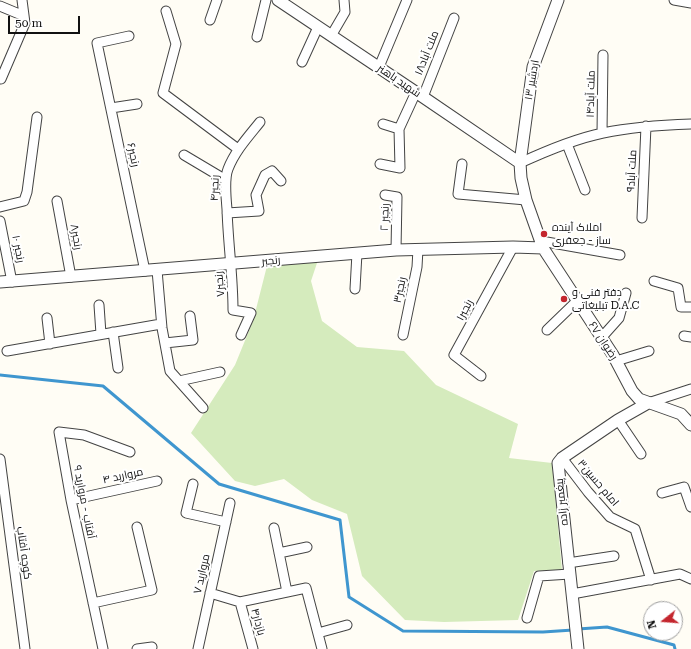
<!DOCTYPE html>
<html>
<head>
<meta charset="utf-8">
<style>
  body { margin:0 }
  #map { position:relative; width:691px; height:649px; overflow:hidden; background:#fffdf5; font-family:"Roboto Serif",serif }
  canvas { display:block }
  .north { position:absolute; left:643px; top:601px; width:40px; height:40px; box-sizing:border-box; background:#fff; border:1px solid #a0a0a0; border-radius:50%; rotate:253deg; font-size:11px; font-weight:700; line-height:16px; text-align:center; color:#111 }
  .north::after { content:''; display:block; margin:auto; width:14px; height:18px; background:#c4262e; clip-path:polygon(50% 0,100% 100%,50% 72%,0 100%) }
  .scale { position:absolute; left:8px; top:16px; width:72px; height:18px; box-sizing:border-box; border:2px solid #111; border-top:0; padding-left:5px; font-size:12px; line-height:14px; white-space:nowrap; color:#111; -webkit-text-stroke:3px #fff; paint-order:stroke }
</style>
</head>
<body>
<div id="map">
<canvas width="691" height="649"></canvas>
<div class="north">N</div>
<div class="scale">50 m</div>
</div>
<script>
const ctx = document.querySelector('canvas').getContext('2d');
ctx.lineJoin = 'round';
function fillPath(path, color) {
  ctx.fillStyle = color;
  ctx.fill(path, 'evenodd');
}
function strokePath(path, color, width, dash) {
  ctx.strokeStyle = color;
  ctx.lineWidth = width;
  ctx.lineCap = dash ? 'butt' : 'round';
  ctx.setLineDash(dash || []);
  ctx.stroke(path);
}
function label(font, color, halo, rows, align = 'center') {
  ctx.font = font + ' "Roboto Serif",Cairo,serif';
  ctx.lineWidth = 4;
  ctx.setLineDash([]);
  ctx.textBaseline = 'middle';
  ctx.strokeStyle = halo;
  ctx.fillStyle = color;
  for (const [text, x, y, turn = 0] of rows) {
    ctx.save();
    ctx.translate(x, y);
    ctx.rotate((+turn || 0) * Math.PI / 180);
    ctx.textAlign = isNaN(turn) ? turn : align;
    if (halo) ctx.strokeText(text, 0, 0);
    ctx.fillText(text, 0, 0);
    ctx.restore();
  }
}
fillPath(new Path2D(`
  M320,254L311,281L322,321L357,347L404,351L436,385L518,424L509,458L552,463L562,570L534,571L518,620L444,622L405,620L362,576L347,514L312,500L284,479L255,486L235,481L191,433L235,365L253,321L269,258Z`), '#d5ebbd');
strokePath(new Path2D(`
  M0,375L103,386L219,484L340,520L349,597L403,631L543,632L573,630
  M578,629L607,627L674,645L675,649`), '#3f96cf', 3);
const minor = new Path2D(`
  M674,0L691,3
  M0,6L24,16
  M166,11L176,44L163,93L238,149
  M210,20L217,0
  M129,36L97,43L145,271
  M331,36L345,12L344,0
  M257,37L266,0
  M302,62L318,27
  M379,67L407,0
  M1,79L25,23L22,0
  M423,97L454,18
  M111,108L137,104
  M383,124L399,129
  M602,133L603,55
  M567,144L585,190
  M184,155L226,180
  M520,163C546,151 574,139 603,133C632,127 661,125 691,124
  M380,164L400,168L399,129L416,92
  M462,164L458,194L526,200
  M385,195L397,197L396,250
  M57,201L71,277
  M0,207L24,201L27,192L37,117
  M227,213L259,211L256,195L265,175L272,171L281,181
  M642,218L646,126
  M0,221L12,282
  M541,241L620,255
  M157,270L162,328L170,371L203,408
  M654,281L678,288L681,307H691
  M355,289L357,253
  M99,305L101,334
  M47,318L50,344
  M547,330L577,301
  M113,332L118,368
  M241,335L251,313L233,310C233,276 228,243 227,209C226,198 224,179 228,169C235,151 248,137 260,122
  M403,335L417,267L418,249
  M684,336L691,337
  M602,337L619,318L626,293
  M165,343L193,340L190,316
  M7,351L161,324
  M616,361L649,351
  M481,376L454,355L513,247
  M179,381L220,372
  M648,403L691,389
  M618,420L641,454
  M562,458L588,492L610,517L635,529L651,580
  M0,459L25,649
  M193,484L186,513L226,522
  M662,493L684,487L691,507
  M71,500L157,481
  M274,528L287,592
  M279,553L307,547
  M568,563L614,556
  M210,593L240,602L306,588L322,649
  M572,594L680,574L691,579
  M240,602L253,649
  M93,603L152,590L137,527
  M527,618L539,576L570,574
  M318,633L347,625
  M103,649L71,500L59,432L84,435L130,452
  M137,649L152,647
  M198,649L230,503`);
const tertiary = new Path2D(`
  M278,0L423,97L520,163
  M558,0L533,67L520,163L521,178L526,200L543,248L613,355L632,391L639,399L681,414L691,425
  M0,282L396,250L513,247L543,248
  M578,649L558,463L562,458L618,420L648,403`);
strokePath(minor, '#444', 11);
strokePath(tertiary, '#444', 13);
strokePath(minor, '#fff', 9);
strokePath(tertiary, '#fff', 11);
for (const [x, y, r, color] of [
  [544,234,4,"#c4262e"],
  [564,299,4,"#c4262e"]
]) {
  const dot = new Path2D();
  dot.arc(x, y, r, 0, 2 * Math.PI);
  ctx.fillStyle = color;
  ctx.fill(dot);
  strokePath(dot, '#fff', 1.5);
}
label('11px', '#111', '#fff', [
  ["ملت آباد۱۸",427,53,-68],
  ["اردشیر ۱۳",532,80,-80],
  ["شهید باهنر",399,81,34],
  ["ملت آباد۱۴",591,94,-89],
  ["رنجبر۶",133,155,78],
  ["ملت آباد۹",632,171,-87],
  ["رنجبر۴",215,188,-88],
  ["رنجبر ۲",385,217,-88],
  ["رنجبر۸",76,237,80],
  ["رنجبر ۱۰",18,249,79],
  ["رنجبر",271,261,-5],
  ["رنجبر۷",220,284,-95],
  ["رنجبر۳",400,290,-78],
  ["رنجبر۱",465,310,-62],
  ["رضوان ۶۷",603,341,57],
  ["مروارید ۴",123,476,-12],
  ["امام حسین۳",598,483,50],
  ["آفتاب - مروارید ۹",84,502,79],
  ["پیغمبر زاده",562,502,-96],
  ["کوچه آفتاب",24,553,82],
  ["مروارید ۷",202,574,-77],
  ["بازدار۴",258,622,75]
]);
label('11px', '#111', '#fff', [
  ["املاک آینده",552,228],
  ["ساز - جعفری",552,241],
  ["دفتر فنی و",572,293],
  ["تبلیغاتی D.A.C",572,306]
], 'left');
</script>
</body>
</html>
